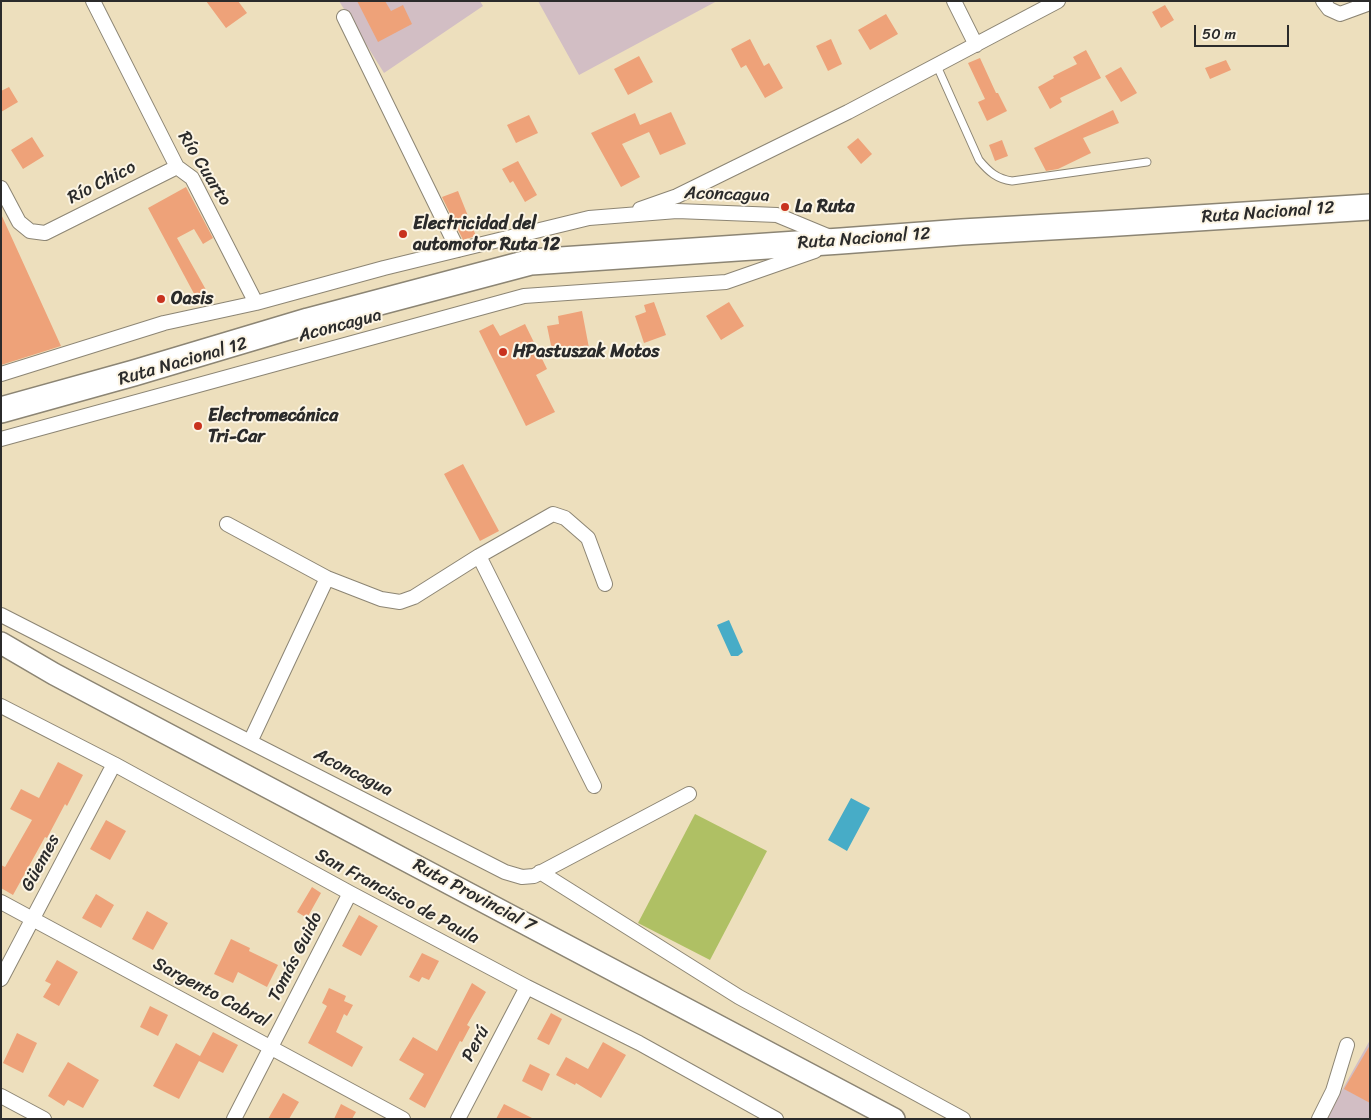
<!DOCTYPE html>
<html>
<head>
<meta charset="utf-8">
<style>
  body { margin:0 }
  #map { position:relative; width:1371px; height:1120px; overflow:hidden; background:#eddfbd; font-family:Sriracha,sans-serif }
  canvas { display:block }
  .frame { position:absolute; inset:0; border:2px solid #2b2b2b; pointer-events:none }
  .scale { position:absolute; left:1194px; top:25px; width:95px; height:22px; box-sizing:border-box; border:2px solid #2b2b2b; border-top:0; padding-left:6px; font-size:15px; line-height:18px; white-space:nowrap; color:#2b2b2b; -webkit-text-stroke:4px #fcf5e5; paint-order:stroke }
</style>
</head>
<body>
<div id="map">
<canvas width="1371" height="1120"></canvas>
<div class="frame"></div>
<div class="scale">50 m</div>
</div>
<script>
const ctx = document.querySelector('canvas').getContext('2d');
ctx.lineJoin = 'round';
function fillPath(path, color) {
  ctx.fillStyle = color;
  ctx.fill(path, 'evenodd');
}
function strokePath(path, color, width, dash) {
  ctx.strokeStyle = color;
  ctx.lineWidth = width;
  ctx.lineCap = dash ? 'butt' : 'round';
  ctx.setLineDash(dash || []);
  ctx.stroke(path);
}
function label(font, color, halo, rows, align = 'center') {
  ctx.font = font + ' Sriracha,sans-serif';
  ctx.lineWidth = 4;
  ctx.setLineDash([]);
  ctx.textBaseline = 'middle';
  ctx.strokeStyle = halo;
  ctx.fillStyle = color;
  for (const [text, x, y, turn = 0] of rows) {
    ctx.save();
    ctx.translate(x, y);
    ctx.rotate((+turn || 0) * Math.PI / 180);
    ctx.textAlign = isNaN(turn) ? turn : align;
    if (halo) ctx.strokeText(text, 0, 0);
    ctx.fillText(text, 0, 0);
    ctx.restore();
  }
}
fillPath(new Path2D(`
  M339,1H480L483,6L384,73Z
  M538,1H717L579,75Z
  M1370,1040V1119H1327L1332,1108Z`), '#d2bec4');
fillPath(new Path2D(`
  M695,814L767,851L710,960L638,923Z`), '#afc064');
fillPath(new Path2D(`
  M729,620L743,652L738,656H731L717,625Z
  M851,798L870,808L847,851L828,840Z`), '#47acc7');
fillPath(new Path2D(`
  M206,1H238L247,13L226,28Z
  M357,1H385L391,11L403,5L412,24L378,42Z
  M1165,5L1174,20L1161,28L1152,12Z
  M886,14L898,34L870,50L858,30Z
  M750,39L764,66L769,63L783,88L765,98L746,65L741,68L731,49Z
  M831,39L842,64L828,71L816,46Z
  M1086,50L1101,78L1060,98L1062,102L1050,109L1038,87L1054,78L1053,76L1077,64L1073,57Z
  M639,56L653,82L628,95L614,69Z
  M980,58L996,93H998L1007,111L987,121L978,102L985,99L968,63Z
  M1226,60L1231,70L1210,79L1205,68Z
  M1121,67L1137,93L1121,102L1105,76Z
  M9,87L18,102L1,112V91Z
  M1113,110L1119,123L1083,138L1091,153L1058,169L1046,171L1034,148Z
  M671,112L686,144L660,155L649,132L622,144L640,177L621,187L591,133L635,113L640,125Z
  M529,115L538,133L516,143L507,125Z
  M32,137L44,156L23,169L11,150Z
  M858,138L872,154L861,164L847,147Z
  M1002,140L1008,156L995,161L989,145Z
  M518,161L537,195L525,202L513,181L510,183L502,169Z
  M186,187L213,238L203,244L194,229L177,238L210,297L199,303L148,208Z
  M458,191L476,236L463,240L442,197Z
  M1,214L61,346L1,365Z
  M654,302L666,335L644,343L635,316L646,312L644,305Z
  M729,302L744,326L721,340L706,316Z
  M582,311L589,348L553,355L547,326L559,324L558,316Z
  M493,324L500,336L525,324L547,369L536,375L555,412L526,426L479,331Z
  M463,464L499,531L480,541L444,474Z
  M58,762L83,775L67,806L65,804L47,838L45,837L13,895L1,888V865L5,867L32,820L10,809L21,789L39,798Z
  M106,820L126,831L110,860L90,849Z
  M312,887L321,893L307,918L297,912Z
  M96,894L114,905L101,928L82,918Z
  M147,911L168,923L153,950L132,939Z
  M359,915L378,926L361,956L342,946Z
  M231,939L250,948L249,951L278,965L267,987L238,972L233,983L214,974Z
  M422,953L439,961L429,980L422,977L419,982L409,977Z
  M57,960L78,972L59,1006L43,997L51,984L45,981Z
  M472,983L486,992L467,1025L470,1027L462,1042L460,1041L425,1108L409,1099L424,1074L399,1060L413,1037L437,1051Z
  M329,988L346,996L344,1001L353,1005L347,1016L344,1014L336,1032L363,1047L352,1067L308,1043L327,1006L322,1003Z
  M150,1006L168,1015L158,1036L140,1027Z
  M551,1013L562,1019L549,1045L537,1039Z
  M213,1032L238,1045L223,1073L199,1061L179,1099L153,1086L176,1043L200,1056Z
  M17,1033L37,1043L23,1073L3,1063Z
  M603,1042L626,1055L601,1098L576,1083L575,1085L556,1075L566,1057L588,1069Z
  M1370,1045V1103L1344,1089Z
  M68,1062L99,1080L83,1108L68,1100L64,1106L48,1096Z
  M530,1064L550,1074L542,1091L522,1081Z
  M283,1093L299,1102L289,1119H268Z
  M341,1104L356,1112L352,1119H334Z
  M504,1104L534,1119H496Z`), '#eea279');
const lane = new Path2D(`
  M937,66L979,160C989,172 997,179 1012,181L1147,162`);
const street = new Path2D(`
  M93,1L177,167L192,178L256,303
  M954,1L976,45
  M1323,1L1329,9L1340,14L1370,3
  M344,17L458,250
  M1,188L19,222L30,231L45,233L177,167
  M640,209L677,196L848,112L1058,1
  M1,374L164,323L256,303L384,268L589,218L677,211L777,215L830,237
  M1,439L524,296L726,282L815,251
  M227,524L327,578L381,599L400,602L414,597L479,556L553,514L565,518L588,538L605,584
  M479,556L594,786
  M1,615L505,872L522,877L534,876L689,794
  M1,706L114,764L350,893L527,987L639,1043L776,1119
  M250,742L327,578
  M540,872L739,997L963,1119
  M1,902L403,1119
  M1,979L114,764
  M1,1096L44,1119
  M234,1119L350,893
  M458,1119L527,987
  M1319,1119L1333,1091L1347,1045`);
const primary = new Path2D(`
  M1,643L54,674L894,1119`);
const highway = new Path2D(`
  M1,410L134,373L308,321L531,262L841,241L962,232L1103,224L1370,207`);
strokePath(lane, '#8c8574', 9);
strokePath(street, '#8c8574', 16);
strokePath(primary, '#8c8574', 24);
strokePath(highway, '#8c8574', 28);
strokePath(lane, '#fff', 7);
strokePath(street, '#fff', 14);
strokePath(primary, '#fff', 21);
strokePath(highway, '#fff', 25);
for (const [x, y, r, color] of [
  [785,207,5,"#c8321e"],
  [403,234,5,"#c8321e"],
  [161,299,5,"#c8321e"],
  [503,352,5,"#c8321e"],
  [198,426,5,"#c8321e"]
]) {
  const dot = new Path2D();
  dot.arc(x, y, r, 0, 2 * Math.PI);
  ctx.fillStyle = color;
  ctx.fill(dot);
  strokePath(dot, '#fcf5e5', 2);
}
label('18px', '#2b2b2b', '#fcf5e5', [
  ["Río Cuarto",204,169,58],
  ["Río Chico",102,183,-27],
  ["Aconcagua",727,195,2],
  ["Ruta Nacional 12",1268,213,-4],
  ["Ruta Nacional 12",864,239,-4],
  ["Aconcagua",340,326,-15],
  ["Ruta Nacional 12",183,362,-16],
  ["Aconcagua",353,773,27],
  ["Güemes",41,863,-62],
  ["Ruta Provincial 7",474,896,28],
  ["San Francisco de Paula",397,897,28],
  ["Tomás Guido",296,957,-63],
  ["Sargento Cabral",211,993,28],
  ["Perú",476,1044,-62]
]);
label('bold 18px', '#2b2b2b', '#fcf5e5', [
  ["La Ruta",795,207],
  ["Electricidad del",413,224],
  ["automotor Ruta 12",413,245],
  ["Oasis",171,299],
  ["HPastuszak Motos",513,352],
  ["Electromecánica",208,416],
  ["Tri-Car",208,437]
], 'left');
</script>
</body>
</html>
